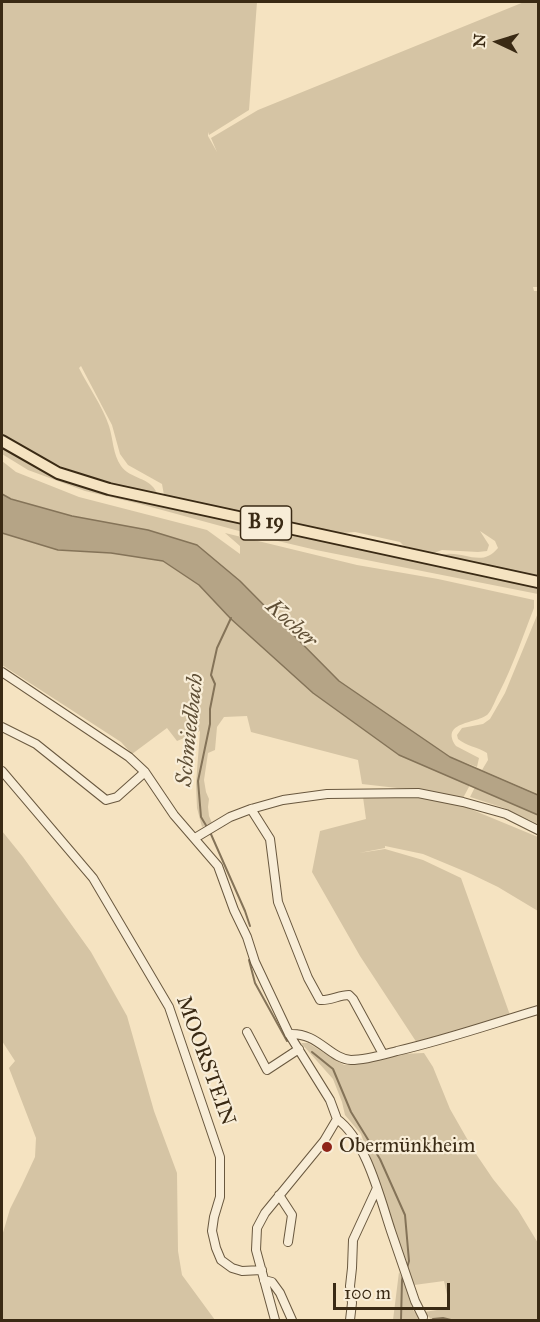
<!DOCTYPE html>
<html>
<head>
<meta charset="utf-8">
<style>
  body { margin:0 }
  #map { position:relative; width:540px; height:1322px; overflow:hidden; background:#f5e3c1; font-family:"IM FELL Great Primer",serif }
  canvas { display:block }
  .frame { position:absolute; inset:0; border:3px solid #3a2a14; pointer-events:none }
  .north { position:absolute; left:468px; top:12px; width:60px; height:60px; -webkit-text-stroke:4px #f8edd7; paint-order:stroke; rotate:274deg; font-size:16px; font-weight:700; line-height:24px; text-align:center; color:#3a2a14 }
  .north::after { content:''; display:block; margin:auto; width:21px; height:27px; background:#3a2a14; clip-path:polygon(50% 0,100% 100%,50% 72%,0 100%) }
  .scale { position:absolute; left:333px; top:1283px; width:117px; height:27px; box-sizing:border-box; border:3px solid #3a2a14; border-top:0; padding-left:8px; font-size:18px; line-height:21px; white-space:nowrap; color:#3a2a14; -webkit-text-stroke:4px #f8edd7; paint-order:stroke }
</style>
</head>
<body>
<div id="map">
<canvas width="540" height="1322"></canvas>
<div class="frame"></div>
<div class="north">N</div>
<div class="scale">100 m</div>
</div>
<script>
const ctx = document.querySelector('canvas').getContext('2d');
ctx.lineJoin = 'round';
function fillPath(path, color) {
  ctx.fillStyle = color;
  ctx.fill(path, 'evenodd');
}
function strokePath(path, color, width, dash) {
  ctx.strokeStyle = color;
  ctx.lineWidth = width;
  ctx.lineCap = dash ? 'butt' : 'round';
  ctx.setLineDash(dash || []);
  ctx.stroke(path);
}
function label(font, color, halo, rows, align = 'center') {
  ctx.font = font + ' "IM FELL Great Primer",serif';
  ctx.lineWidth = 4.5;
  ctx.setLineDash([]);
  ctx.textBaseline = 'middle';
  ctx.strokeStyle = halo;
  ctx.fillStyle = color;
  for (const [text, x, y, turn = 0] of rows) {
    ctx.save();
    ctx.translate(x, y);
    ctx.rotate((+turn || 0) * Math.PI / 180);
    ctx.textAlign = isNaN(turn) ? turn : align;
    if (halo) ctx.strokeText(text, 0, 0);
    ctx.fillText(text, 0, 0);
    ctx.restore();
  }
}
fillPath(new Path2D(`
  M2,2H257L249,110L209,135L208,132V136L217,152L211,138L258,110L524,2H538V287H533L534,291H538V576L441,555C463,549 481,569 498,548L495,541L480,531L489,545L487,551L478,552L442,550L434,553L404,546L400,542L355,532L342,533L164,495L162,484L128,465L120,454L112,425L81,366L79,368C88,386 103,407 109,426C113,438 113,455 121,466C130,479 150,477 157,493C103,483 47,467 2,433Z
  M2,448L37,469L87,489L538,587V594L316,550L261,537L140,504L85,491L28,470L2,454Z
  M2,461L16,472L79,497L207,530L240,554V546L225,533L357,565L438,579L534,600V608C523,636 513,666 499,693C495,700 493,708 488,714C478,724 439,721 456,746L479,758L477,767L450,757L339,681L240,581L197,545L72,516L11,499L2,494Z
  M2,533L58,550L111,553L163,561L199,585L231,619L313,693L399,755L470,785L463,798L441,793L362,784L358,760L251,732L247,716L224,717L217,727L215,750L208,753L204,780L206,792L209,799L208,807L209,816L212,823L202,827L197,808L196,784L200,731L177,741L167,728L132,754L121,742L2,665Z
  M538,613V794L482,770L488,760L487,753C478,747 466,746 458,739L457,735L462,728L483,724L490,719L505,693Z
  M475,787L538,815V824L504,808L470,797Z
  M419,796L463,806L538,837V911L498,887L471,874L423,854L385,846V848L359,853L385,849L392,851L423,860L461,878L510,1015L417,1043L360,956L312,872L320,831L366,819L363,797Z
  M2,831L23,857L91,952L127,1016L154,1111L177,1173L178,1251L182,1275L215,1320H2V1236L10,1209L22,1185L35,1157L36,1138L9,1068L15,1061L2,1041Z
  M301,1043H308L344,1065L358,1064L401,1054L424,1053L433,1067L450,1109L474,1151L493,1179L518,1210L538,1243V1320H432L438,1318L431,1319L424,1312L450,1308L444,1281L414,1285L361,1134L345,1115L342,1102L333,1079Z
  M399,1272L404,1281L413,1310L421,1320H393Z`), '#d5c4a4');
const water = new Path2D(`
  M2,494L11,499L72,516L148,530L197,545L240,581L339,681L450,757L538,795V815L399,755L313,693L231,619L199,585L163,561L111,553L58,550L2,533Z`);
fillPath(water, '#b5a486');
strokePath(water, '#847358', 1.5);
strokePath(new Path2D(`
  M207,827L201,817L198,781L210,724V709L215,684L211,675L217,648L231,618
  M210,832L245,911L250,926
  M249,960L255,983L287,1041
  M312,1052L333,1069L351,1112L380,1159L405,1215L409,1261L407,1268
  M433,1319L443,1318L451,1320
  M401,1320L402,1280L403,1276`), '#847358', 2);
const minor = new Path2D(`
  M2,672L129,757L145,772L174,815L218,866L234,910L247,937L255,962L289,1034L330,1100L337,1119L324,1141L265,1213L257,1228L256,1250L275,1320
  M2,727L36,744L106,800L117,797L145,772
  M2,771L93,878L169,1007L220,1157V1197L214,1217L212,1231L216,1248L221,1260L232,1268L242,1271L262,1270
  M251,809L270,839L278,902L308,978L320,1000C330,1001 339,995 349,995L353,999L383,1054
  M195,838L230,817L251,809L283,800L327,794L418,793L463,802L506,814L538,830
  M247,1032L267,1070L299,1049
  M289,1034C318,1032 330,1059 351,1060C366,1060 382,1055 397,1051C445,1040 491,1024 538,1010
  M337,1119C366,1140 380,1198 391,1231C399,1254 407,1278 415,1301L423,1317
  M279,1195L292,1215L288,1242
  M264,1280L272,1282L280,1293L292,1320
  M350,1320L352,1303L350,1286L352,1268L353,1240L377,1188`);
const major = new Path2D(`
  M2,441L58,473L109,489L538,582`);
strokePath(minor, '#69583f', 10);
strokePath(major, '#3a2a14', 14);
strokePath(minor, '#f8edd7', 8);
strokePath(major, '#f5e3c1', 10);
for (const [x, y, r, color] of [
  [327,1147,6,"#8f2418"]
]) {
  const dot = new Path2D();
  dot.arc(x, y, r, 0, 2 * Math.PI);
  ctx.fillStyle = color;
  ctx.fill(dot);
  strokePath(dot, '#f8edd7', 2);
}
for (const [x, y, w] of [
  [266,523,51]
]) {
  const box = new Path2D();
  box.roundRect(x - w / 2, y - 17, w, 34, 4.5);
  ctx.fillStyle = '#f8edd7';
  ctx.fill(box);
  strokePath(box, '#3a2a14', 1.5);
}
label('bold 20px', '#3a2a14', null, [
  ["B 19",266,523]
]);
label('21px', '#3a2a14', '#f8edd7', [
  ["MOORSTEIN",205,1061,70]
]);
label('21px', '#3a2a14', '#f8edd7', [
  ["Obermünkheim",339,1147]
], 'left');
label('italic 22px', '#5f4f36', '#f8edd7', [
  ["Kocher",291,624,42],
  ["Schmiedbach",191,730,-84]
]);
</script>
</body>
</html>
